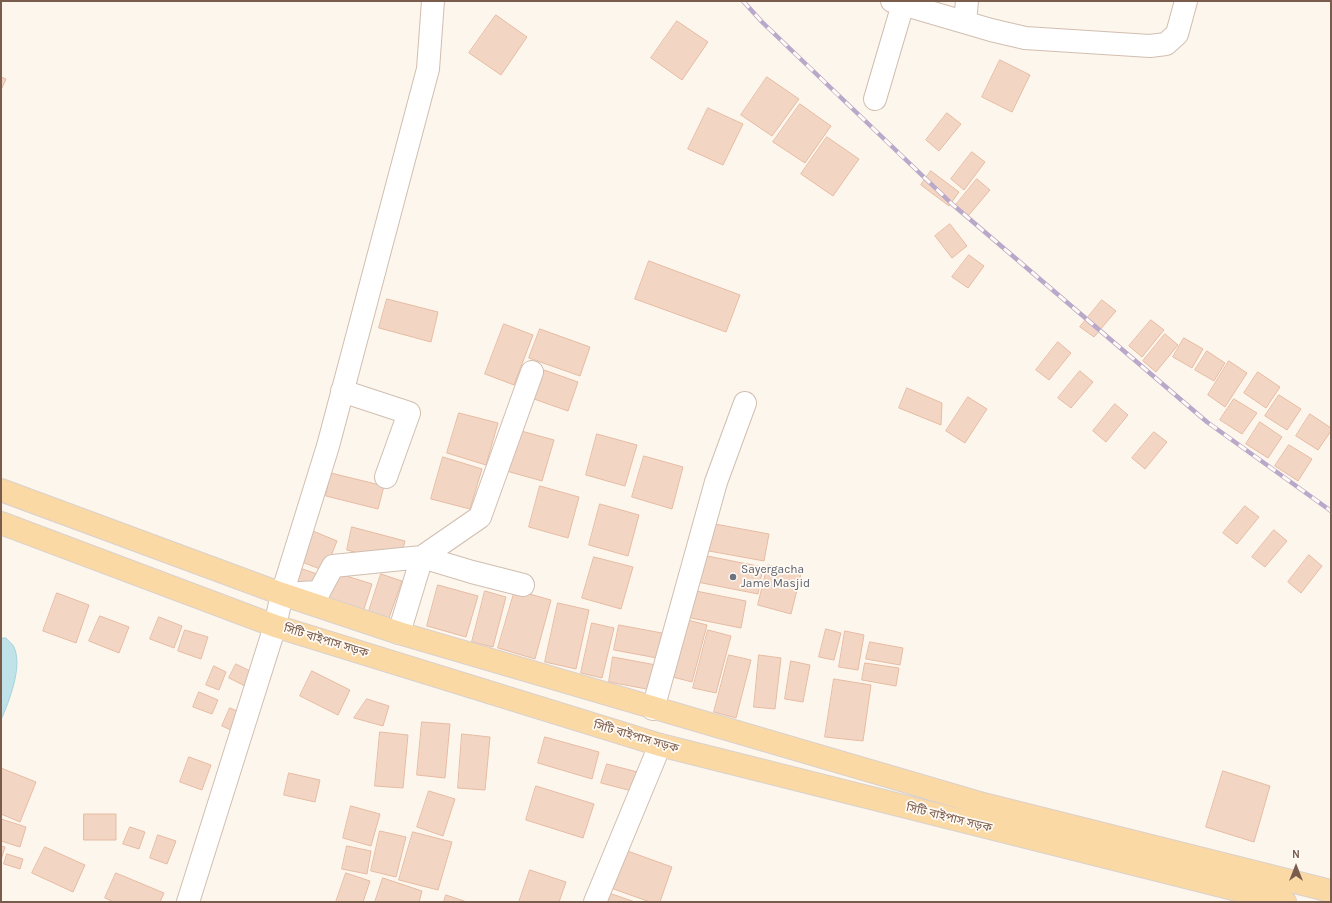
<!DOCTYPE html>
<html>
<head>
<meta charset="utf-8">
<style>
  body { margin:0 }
  #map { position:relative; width:1332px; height:903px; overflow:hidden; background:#fdf6ec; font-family:Karla,sans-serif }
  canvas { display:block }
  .frame { position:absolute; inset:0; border:2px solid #7a5c4d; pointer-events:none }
  .north { position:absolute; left:1276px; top:847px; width:40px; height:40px; -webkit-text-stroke:3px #fffaf3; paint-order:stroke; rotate:0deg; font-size:11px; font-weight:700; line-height:16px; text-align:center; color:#7a5c4d }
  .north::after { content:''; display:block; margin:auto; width:14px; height:18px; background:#7a5c4d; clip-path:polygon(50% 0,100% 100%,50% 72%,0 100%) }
</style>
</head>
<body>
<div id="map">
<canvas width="1332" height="903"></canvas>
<div class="frame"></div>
<div class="north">N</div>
</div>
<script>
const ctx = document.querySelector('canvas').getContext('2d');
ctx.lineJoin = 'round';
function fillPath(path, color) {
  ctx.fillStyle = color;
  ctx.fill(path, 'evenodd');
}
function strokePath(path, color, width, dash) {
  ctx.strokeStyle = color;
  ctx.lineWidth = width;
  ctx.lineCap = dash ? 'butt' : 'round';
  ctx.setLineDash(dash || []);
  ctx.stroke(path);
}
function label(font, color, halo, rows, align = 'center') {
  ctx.font = font + ' Karla,"Noto Sans Bengali",sans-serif';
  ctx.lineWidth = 3.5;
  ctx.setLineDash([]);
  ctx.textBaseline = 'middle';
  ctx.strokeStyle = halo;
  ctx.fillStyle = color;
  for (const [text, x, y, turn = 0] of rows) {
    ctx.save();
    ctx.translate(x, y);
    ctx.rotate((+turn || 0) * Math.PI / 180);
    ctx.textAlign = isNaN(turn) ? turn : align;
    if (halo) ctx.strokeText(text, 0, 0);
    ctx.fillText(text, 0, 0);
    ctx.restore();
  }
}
const water = new Path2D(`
  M1,638H6C8,641 13,644 14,647C23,667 9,701 1,720Z`);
fillPath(water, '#bfe3e8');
strokePath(water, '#a5d3da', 1);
const building = new Path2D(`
  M496,15L527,37L501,75L469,53Z
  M677,21L708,42L682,80L651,58Z
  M1000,60L1030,75L1012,112L982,97Z
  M1,77L6,79L1,90Z
  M767,77L799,99L772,136L741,115Z
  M800,104L831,126L805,163L773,142Z
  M708,108L743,124L723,165L688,149Z
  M947,113L961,124L939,151L926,140Z
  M827,137L859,159L833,196L801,174Z
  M972,152L985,162L964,190L951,179Z
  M931,171L959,192L949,206L921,185Z
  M977,179L990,190L968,216L955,206Z
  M950,224L967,246L952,258L935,236Z
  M969,255L984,266L968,288L952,277Z
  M649,261L740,295L726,332L635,299Z
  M387,299L438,312L431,342L379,328Z
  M1102,300L1116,311L1094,337L1080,327Z
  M1151,320L1164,330L1142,357L1129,346Z
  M504,324L533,335L514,385L485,374Z
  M540,329L590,347L580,376L529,358Z
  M1165,334L1178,345L1156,372L1143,361Z
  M1184,338L1203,349L1192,368L1173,357Z
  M1058,342L1071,353L1049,380L1036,370Z
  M1207,351L1225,363L1214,381L1195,370Z
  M1229,361L1247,373L1225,407L1208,395Z
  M527,364L578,382L568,411L517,393Z
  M1080,371L1093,382L1071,408L1058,398Z
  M1258,372L1280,387L1266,408L1244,393Z
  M907,388L942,403L941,425L899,408Z
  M1279,395L1301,409L1287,430L1265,416Z
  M968,397L987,409L965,443L946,431Z
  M1234,399L1257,413L1242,434L1220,420Z
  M1115,404L1128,415L1106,442L1093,431Z
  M459,413L498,423L486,465L447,453Z
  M1310,414L1331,428V431L1318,450L1296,436Z
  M1260,422L1282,437L1268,458L1246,444Z
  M514,429L554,440L542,481L503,470Z
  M1154,432L1167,442L1145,469L1132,458Z
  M597,434L637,445L625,486L586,475Z
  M1289,445L1312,459L1298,481L1275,466Z
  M644,456L683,467L672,509L632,497Z
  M443,457L482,469L470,509L431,499Z
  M331,473L384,486L378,509L326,496Z
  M540,486L579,497L568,538L529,527Z
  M600,504L639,515L628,556L589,545Z
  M1245,506L1259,517L1237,544L1223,533Z
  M704,522L769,534L764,561L698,549Z
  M296,524L337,541L325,571L284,555Z
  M352,527L405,541L399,564L347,550Z
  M1274,530L1287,541L1265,567L1252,557Z
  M697,554L763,567L758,594L692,581Z
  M1309,555L1322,566L1301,593L1288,582Z
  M594,557L633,567L621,609L582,598Z
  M288,564L317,574L310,595L281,586Z
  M768,565L801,574L791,614L758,605Z
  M337,573L372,584L363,612L328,601Z
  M381,574L402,581L389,618L369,611Z
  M438,585L478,596L466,637L427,626Z
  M681,588L746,601L741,628L676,615Z
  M515,590L551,600L535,659L498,648Z
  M485,591L506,597L493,647L472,642Z
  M57,593L89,605L76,643L43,631Z
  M558,603L589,610L576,669L545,662Z
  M100,616L129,627L119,653L89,641Z
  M159,617L182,626L174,648L150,639Z
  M684,619L707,625L692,682L669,676Z
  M592,623L614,628L602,678L581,673Z
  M619,625L662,633L657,658L614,650Z
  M826,629L841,633L834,660L819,657Z
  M185,630L208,637L201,659L178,651Z
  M708,630L731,636L716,693L693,688Z
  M845,631L864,635L858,670L839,667Z
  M870,642L903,648L900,665L866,659Z
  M729,655L751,660L736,718L714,712Z
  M759,655L781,658L775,709L754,707Z
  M613,657L656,665L652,690L609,682Z
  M791,661L810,665L803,702L785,699Z
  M865,663L899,668L896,686L862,680Z
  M236,664L252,672L245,686L229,678Z
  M214,666L226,672L219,690L206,685Z
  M312,671L350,690L338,715L300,696Z
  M834,679L871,685L863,741L825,737Z
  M199,692L218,700L212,714L193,707Z
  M367,699L389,706L383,726L354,718Z
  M230,708L252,717L244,736L222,726Z
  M422,722L450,724L445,778L417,775Z
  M380,732L408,735L403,788L375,786Z
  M462,734L490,737L485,790L458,788Z
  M545,737L599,752L592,779L538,763Z
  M189,757L211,765L202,790L180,782Z
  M607,764L641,773L636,792L601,783Z
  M1,768L36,782L20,822L1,814Z
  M1223,771L1270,786L1254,842L1206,827Z
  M289,773L320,780L315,802L284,795Z
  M536,786L594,804L583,838L526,820Z
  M429,791L455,799L443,836L417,827Z
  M351,806L380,814L371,846L343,838Z
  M84,814H116V840H84Z
  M1,819L26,827L20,847L1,841Z
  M130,827L145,832L139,849L123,844Z
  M380,831L406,837L396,877L371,871Z
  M413,832L452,842L438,890L399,880Z
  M158,835L176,841L167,864L150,858Z
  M1,846L5,847L1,860Z
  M347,846L371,851L367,874L342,869Z
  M45,847L85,865L73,892L32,873Z
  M622,849L672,867L660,902H650L608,887Z
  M7,854L23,859L20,869L4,864Z
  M530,870L566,882L559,902H519Z
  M116,873L164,893L160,902H114L105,898Z
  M346,873L370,881L363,902H336Z
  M383,878L422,891L419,902H375Z
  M606,892L635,902H602Z
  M446,895L467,902H444Z`);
fillPath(building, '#f3d5c3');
strokePath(building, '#e6bba3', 1);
const street = new Path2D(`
  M892,1L991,30L1025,38L1150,46L1166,44L1177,34L1186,1
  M965,22L967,1
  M875,99L903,4
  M342,391L409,413L386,477
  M282,594L319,592L333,566L422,557L472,572L523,585
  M399,633L422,557L480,517L532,372
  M653,709L716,482L745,403
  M188,902L275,626L282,594L328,446L428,69L433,1
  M595,902L660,745`);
const primary = new Path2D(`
  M1,490L282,594L399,633L983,804L1331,891
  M1,523L275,626L660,745L1285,902`);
strokePath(street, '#d1beb0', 24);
strokePath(primary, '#dad1cd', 24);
strokePath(street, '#fff', 22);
strokePath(primary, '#fbd9a5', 22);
const rail = new Path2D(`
  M743,1L762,22L952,204L1207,422L1331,511`);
strokePath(rail, '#b9a8c9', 4.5);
strokePath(rail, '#fffaf3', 3, [9]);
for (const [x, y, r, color] of [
  [733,577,4,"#6b7280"]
]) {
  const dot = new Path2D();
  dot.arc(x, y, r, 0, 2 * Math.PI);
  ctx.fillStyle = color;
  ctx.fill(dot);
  strokePath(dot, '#fffaf3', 1.5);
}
label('12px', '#5b616d', '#fffaf3', [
  ["Sayergacha",741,570],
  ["Jame Masjid",741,584]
], 'left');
label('12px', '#7a5c4d', '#fffaf3', [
  ["সিটি বাইপাস সড়ক",326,641,17],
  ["সিটি বাইপাস সড়ক",636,737,16],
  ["সিটি বাইপাস সড়ক",949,818,14]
]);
</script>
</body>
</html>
